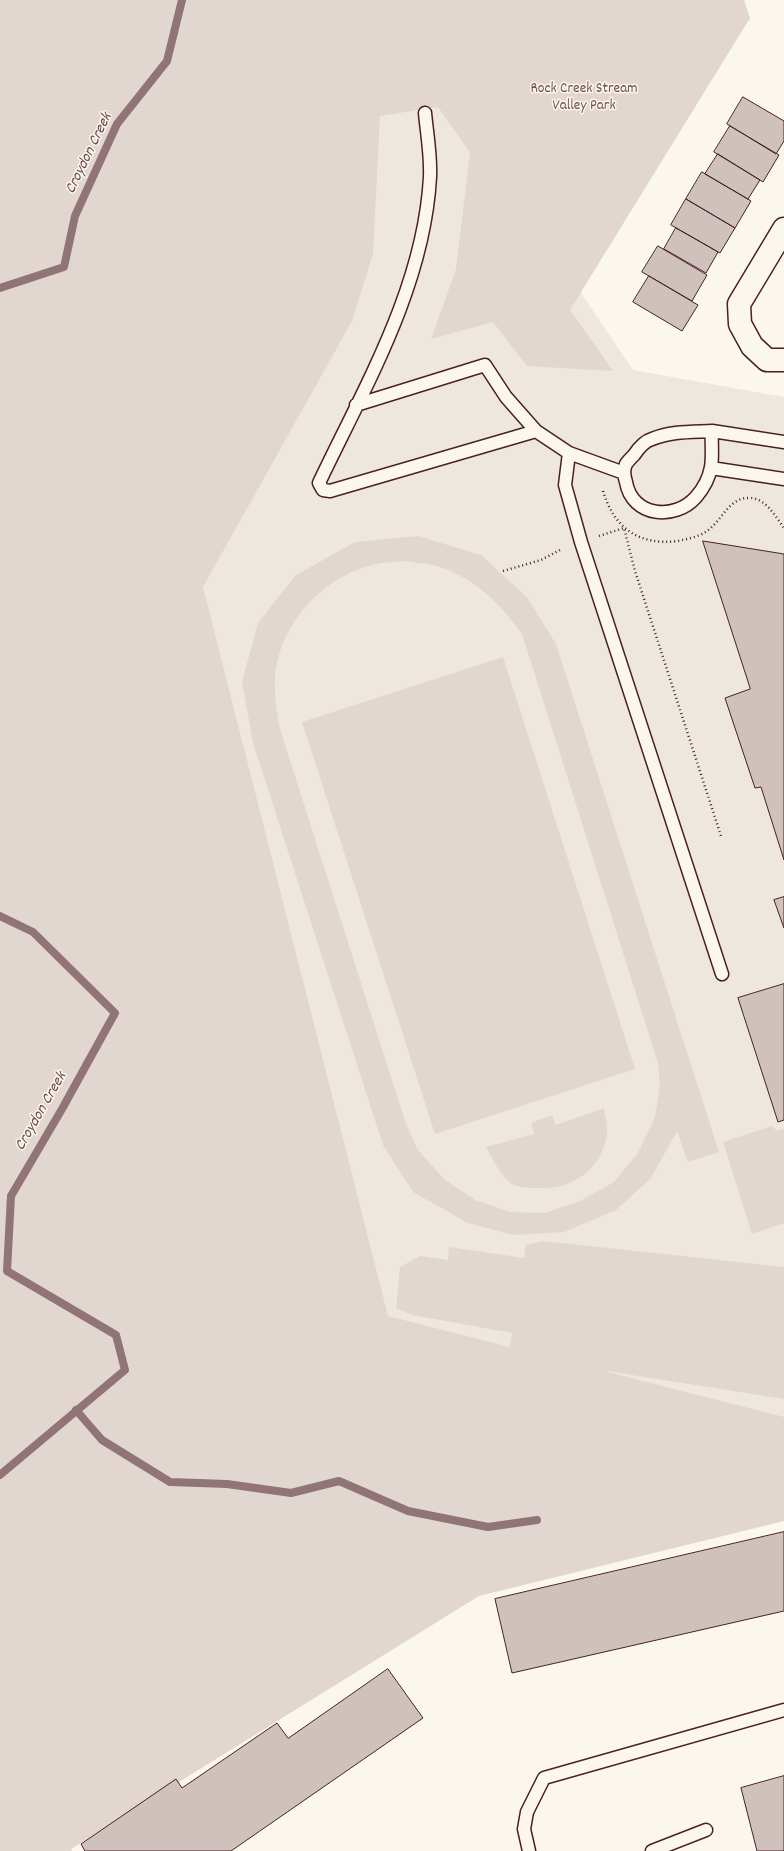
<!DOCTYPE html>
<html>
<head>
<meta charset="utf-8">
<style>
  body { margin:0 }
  canvas { display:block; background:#fbf7ec }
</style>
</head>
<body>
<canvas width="784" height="1851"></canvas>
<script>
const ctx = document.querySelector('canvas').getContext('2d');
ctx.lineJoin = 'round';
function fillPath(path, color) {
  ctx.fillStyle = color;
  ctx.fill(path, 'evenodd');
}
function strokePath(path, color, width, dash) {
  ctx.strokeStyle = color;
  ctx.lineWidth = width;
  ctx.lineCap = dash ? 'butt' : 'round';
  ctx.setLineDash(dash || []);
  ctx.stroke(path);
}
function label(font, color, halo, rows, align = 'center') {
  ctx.font = font + ' Dekko,sans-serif';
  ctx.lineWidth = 3;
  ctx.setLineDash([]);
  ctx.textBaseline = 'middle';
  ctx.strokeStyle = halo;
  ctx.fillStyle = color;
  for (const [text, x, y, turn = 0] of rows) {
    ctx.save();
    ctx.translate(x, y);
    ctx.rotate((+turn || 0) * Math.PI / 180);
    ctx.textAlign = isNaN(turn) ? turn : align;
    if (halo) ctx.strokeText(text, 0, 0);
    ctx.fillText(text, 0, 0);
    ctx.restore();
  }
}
fillPath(new Path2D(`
  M445,92L633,370L784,397V1434L349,1326L187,575L359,103Z`), '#eee7de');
fillPath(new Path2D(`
  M0,0H744L750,18L570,310L613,371L527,366L493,322L431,339L456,269L470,152L438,107L380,116L373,254L352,321L203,587L388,1316L510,1347L512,1333L412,1315L396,1308L400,1267L420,1256L448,1260L449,1247L524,1258L526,1245L543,1241L784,1267V1399L600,1370L784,1417V1521L479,1596L71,1849L72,1851H0Z
  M418,536L481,555L527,597L556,644L719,1152L688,1162L677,1131L651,1178L616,1210L564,1232L514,1235L468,1223L413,1192L383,1145L253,743L242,682L258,623L296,575L355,542ZM406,561C415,563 425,563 433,565C472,575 500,603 522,634L658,1063L660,1085L655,1117L638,1153L614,1182L580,1201L545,1213L510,1212L475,1200L444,1179L417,1149L405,1121L280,729C277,712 274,695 275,678C279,624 322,578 372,565C383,562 395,562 406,561Z
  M503,657L635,1069L435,1134L302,722Z
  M604,1108C605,1116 608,1125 607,1133C603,1168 573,1190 539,1188C532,1188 519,1188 512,1184C500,1176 493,1159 486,1147L534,1134L531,1123L552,1115L556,1125Z
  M772,1126L777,1131L784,1128V1223L752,1234L723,1142Z`), '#e2d7d0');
strokePath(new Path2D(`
  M0,288L64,267L75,216L117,124L167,61L182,0
  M0,916L33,932L115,1013L62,1109L11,1196L7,1271L116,1335L125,1370L0,1475
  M76,1410L102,1440L170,1482L227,1484L291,1493L339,1481L408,1511L488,1527L537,1520`), '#907477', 8);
const building = new Path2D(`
  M743,97L784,121V141L776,154L727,124Z
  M730,126L779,155L763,182L714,152Z
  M718,154L760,180L748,199L705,174Z
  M702,172L751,201L735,228L686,199Z
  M686,199L735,228L720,253L671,225Z
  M676,228L718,252L706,273L664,249Z
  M658,246L707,275L692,301L642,272Z
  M649,276L698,305L682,331L633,302Z
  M703,541L784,554V860L761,787L755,788L725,698L750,689Z
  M784,897V928L774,900Z
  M784,984V1120L778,1122L738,998Z
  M784,1532V1611L512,1673L495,1599Z
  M388,1669L423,1718L231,1851H85L81,1844L176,1779L182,1788L277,1723L288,1738Z
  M784,1776V1851H757L741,1788Z`);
fillPath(building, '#cfc2bc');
strokePath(building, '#4a1f2b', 1);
const lane = new Path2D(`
  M425,113C427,134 431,155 430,177C424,287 365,386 319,483L323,490L330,491L536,431L569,453L624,473
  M356,405L485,365L506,397L536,431
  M712,431C711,443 713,456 711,467C709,478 703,489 696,497C675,521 632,517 626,482C624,476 623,470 626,464C628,461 631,458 634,455C638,449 645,441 652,439C671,431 691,432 712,431Z
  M712,431L784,442
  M569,453L565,485L581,542L722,974
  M711,468L784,479
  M529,1851L524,1829L527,1812L544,1778L784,1710
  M652,1851L706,1830`);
const street = new Path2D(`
  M784,229L739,304L740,324L752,346L767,360H784`);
strokePath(lane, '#4a1f2b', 15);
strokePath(street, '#4a1f2b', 25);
strokePath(new Path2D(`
  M603,491C614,528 639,546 678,541C687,539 697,537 704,533C722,523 728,496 751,498C766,499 776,517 784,528
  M599,536L624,528L635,571L721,836
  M503,571L541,560L562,549`), '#4a1f2b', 2.5, [1, 3]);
strokePath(lane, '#fbf7ec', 12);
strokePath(street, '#fbf7ec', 22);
label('15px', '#704d54', '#fbf7ec', [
  ["Rock Creek Stream",584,90],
  ["Valley Park",584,107]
]);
label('italic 16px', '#6d4a51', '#fbf7ec', [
  ["Croydon Creek",90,154,-64],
  ["Croydon Creek",42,1112,-60]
]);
</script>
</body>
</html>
